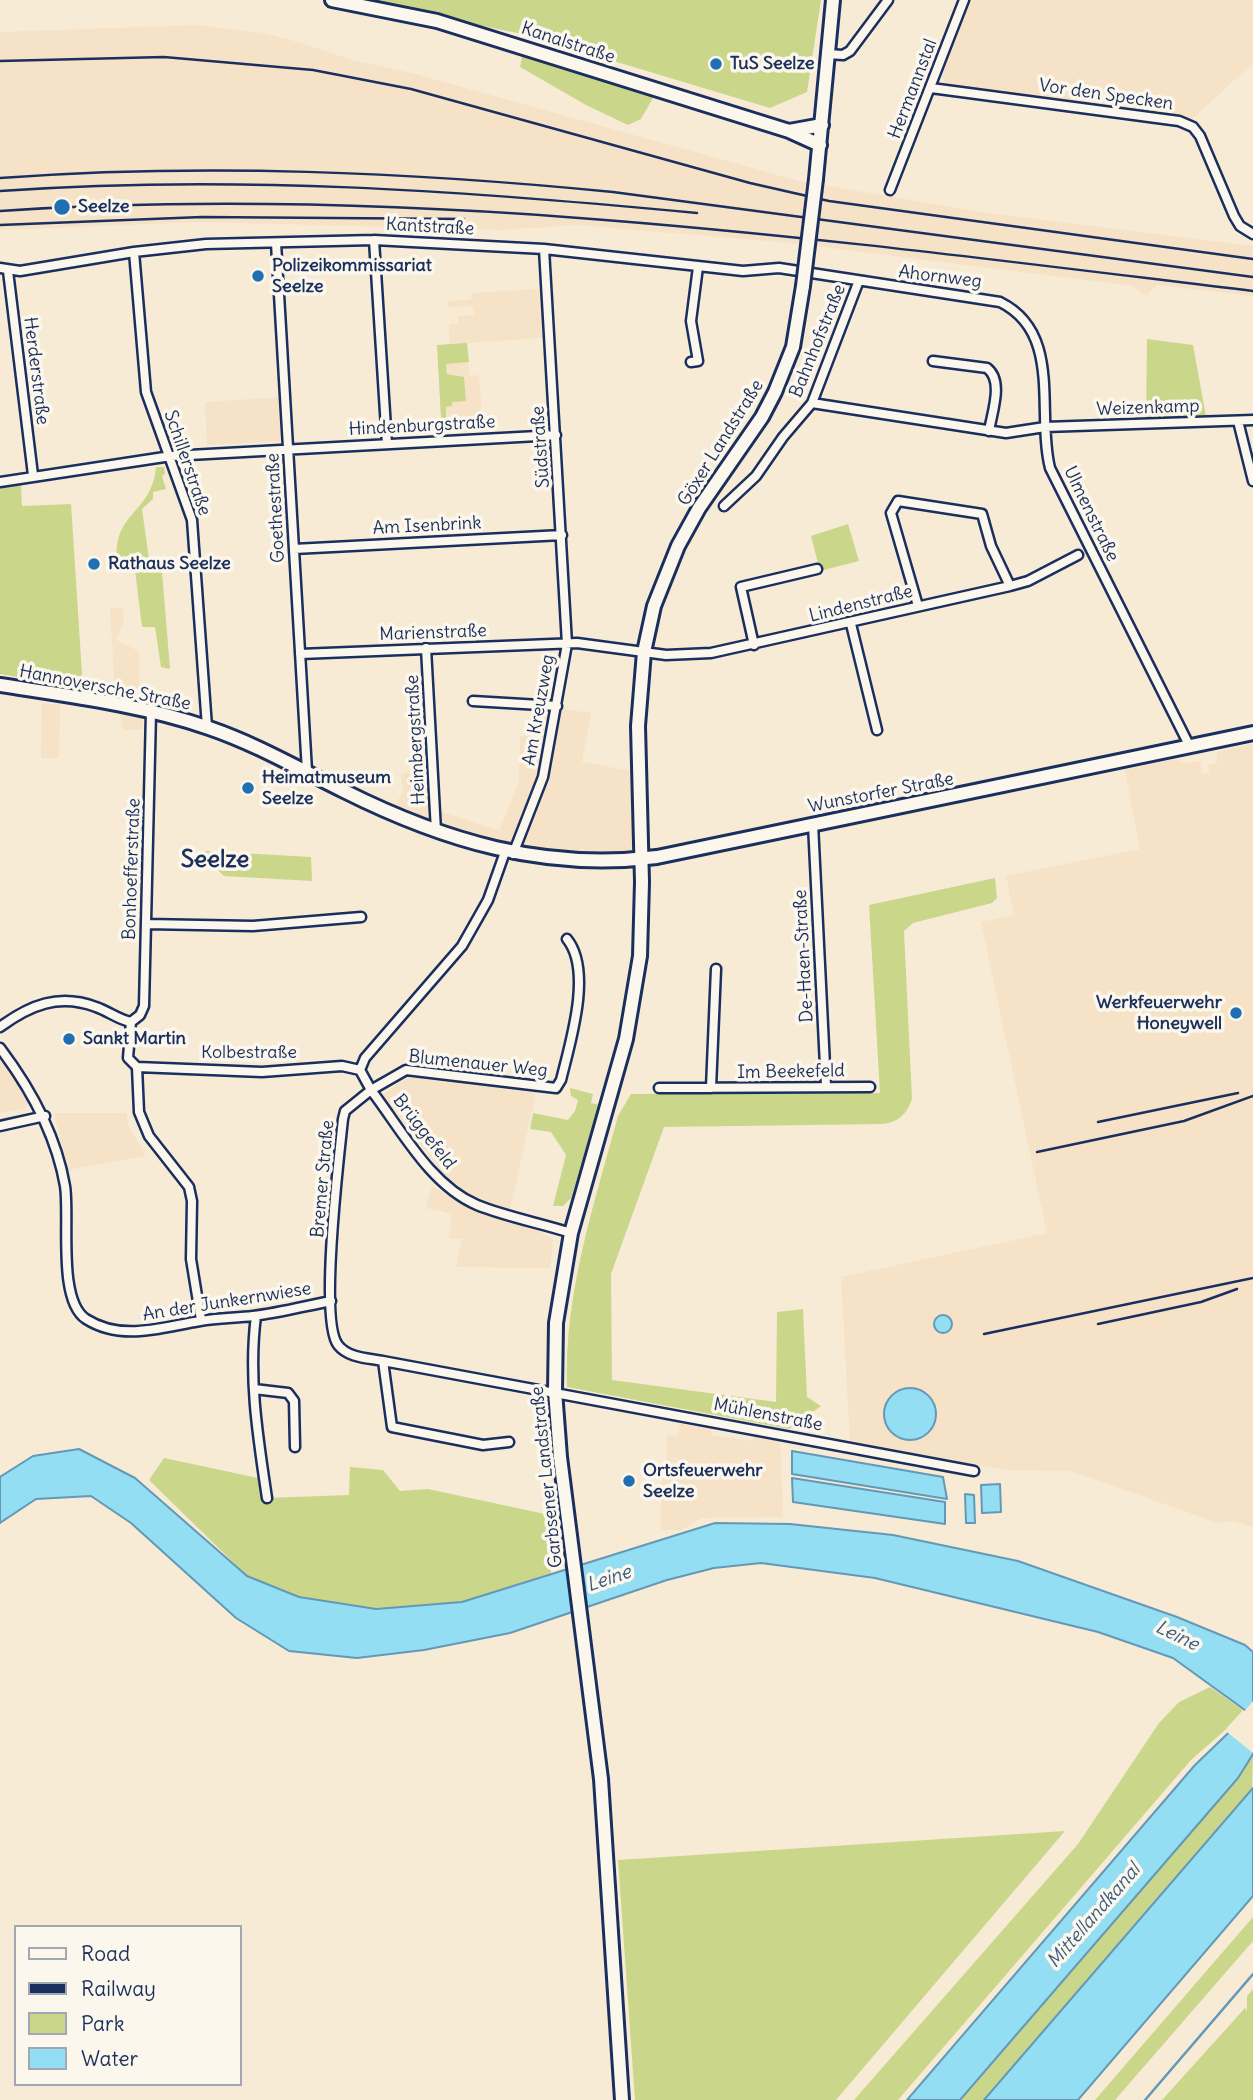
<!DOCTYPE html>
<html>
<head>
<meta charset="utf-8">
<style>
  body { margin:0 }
  #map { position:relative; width:1253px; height:2100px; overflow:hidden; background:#f8ebd6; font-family:Delius,sans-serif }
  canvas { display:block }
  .legend { position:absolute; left:14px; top:1925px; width:228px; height:161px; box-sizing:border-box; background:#fbf7ec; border:2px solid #a1a7b3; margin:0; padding:9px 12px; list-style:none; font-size:21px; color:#1b2f5e }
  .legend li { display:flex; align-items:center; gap:14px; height:35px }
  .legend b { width:35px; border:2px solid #a1a7b3 }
</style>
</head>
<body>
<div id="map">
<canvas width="1253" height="2100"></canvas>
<ul class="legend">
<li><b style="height:9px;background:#fbf7ec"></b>Road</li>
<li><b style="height:9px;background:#1b2f5e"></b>Railway</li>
<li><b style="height:19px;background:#cad78b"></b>Park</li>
<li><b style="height:19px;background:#93def3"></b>Water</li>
</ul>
</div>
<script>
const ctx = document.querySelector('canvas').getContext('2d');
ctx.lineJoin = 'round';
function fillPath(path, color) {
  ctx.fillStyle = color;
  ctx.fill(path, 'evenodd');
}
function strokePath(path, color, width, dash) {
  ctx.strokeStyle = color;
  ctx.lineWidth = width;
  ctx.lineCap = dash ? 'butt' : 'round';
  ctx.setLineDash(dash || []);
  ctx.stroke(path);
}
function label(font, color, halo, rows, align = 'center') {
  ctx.font = font + ' Delius,sans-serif';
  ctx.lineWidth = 7;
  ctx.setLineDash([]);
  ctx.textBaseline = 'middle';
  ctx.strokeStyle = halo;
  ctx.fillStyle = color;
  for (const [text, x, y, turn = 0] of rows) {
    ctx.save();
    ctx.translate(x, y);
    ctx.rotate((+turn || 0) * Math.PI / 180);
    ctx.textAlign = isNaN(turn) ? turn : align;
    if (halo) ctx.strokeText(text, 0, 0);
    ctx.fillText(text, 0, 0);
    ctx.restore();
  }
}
fillPath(new Path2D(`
  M969,0H1253V63L1190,121L948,88L941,74Z
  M196,25L263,33L298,42L352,60L412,73L799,181L988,213L1253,246V296L1157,285L1147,295L1142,294L1133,286L791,243L576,225L501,230L202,222L0,230V32Z
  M540,289L543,338L467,343L469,376L479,375L483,431L442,433L437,345L449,344V324L458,323V316L474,315L473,306L448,307L447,301L471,300L472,293Z
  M282,397L284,441L207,445L205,402Z
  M110,608H122L124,622L116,640L138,651L141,703L115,698Z
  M42,703L60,705L59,758H41Z
  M557,708L591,713L582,762L632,771L635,859L536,857L391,813L403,791L401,773L430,772L433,809L499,831L519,782L520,736H533L535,710Z
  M116,709L142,713L143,729L123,730L120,713H116Z
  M1253,744V1527L1232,1521L1218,1523L1071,1471L1005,1470L850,1441L841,1277L1047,1233L981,922L1014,915L1006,876L1140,849L1125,770L1177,759L1184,764L1200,761L1202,774L1209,773L1208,765L1217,763V752Z
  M0,1057L28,1098L26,1108L0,1113Z
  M409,1075L536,1092L510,1209L477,1199L447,1179L383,1095Z
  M54,1113H126L129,1127L146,1156L68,1170Z
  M432,1186L471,1210L537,1230L553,1239L550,1268L456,1267L462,1239L449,1238L452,1214L426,1208Z
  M680,1424L711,1429V1435L752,1441L754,1436L780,1440L783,1517L701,1518L682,1530H661L662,1466L667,1457V1435L678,1437Z`), '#f6e2c6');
fillPath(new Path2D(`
  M354,0H821L807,92L770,108L527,35Z
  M523,53L654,96L641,119L628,125L586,105L520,67Z
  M1147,339L1193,345L1207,422L1146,420Z
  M467,343L469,362L446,364L447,374L464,377L466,401L452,402V406L446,407V418H441L437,345Z
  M156,467H164L165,474L162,476L166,489L153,492V499L142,509L149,559H161L170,669L161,667L155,627H142L134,562H116C117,555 116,546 118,540C125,511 153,505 156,467Z
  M21,483L22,506L71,504L83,689L0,674V488Z
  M848,524L859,561L820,571L811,536Z
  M205,851L311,857L312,881L224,876L218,870L206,869Z
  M995,878L997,898L992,903L913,923L904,931L912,1099C907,1114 898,1123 882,1124L664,1127L611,1274L612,1380L776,1402L777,1312L803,1309L807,1397L821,1406L789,1429L567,1387C564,1293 594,1205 618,1116L631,1094L880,1093L869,905Z
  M570,1088L593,1094L591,1103L599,1105L571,1198L563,1206H553L566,1155L551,1132L530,1129L533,1113L568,1120L575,1111L578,1100L571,1096Z
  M164,1458L258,1478L265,1498L349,1495L350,1467L383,1470L400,1491L428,1489L545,1514L551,1573L462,1602L376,1609L299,1597L247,1576L149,1480Z
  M1210,1687L1243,1710L1224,1731L1191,1760L898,2100H854L1078,1844L1159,1723L1179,1702Z
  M1253,1754L1252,1789L984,2100H960L1238,1778Z
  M1065,1831L836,2100H635L618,1860Z
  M1253,1917V1941L1115,2100H1095Z
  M1253,1989V2100H1162L1245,2008L1247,2011V1996Z`), '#cad78b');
const water = new Path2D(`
  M934 1324a9 9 0 1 1 18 0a9 9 0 1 1-18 0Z
  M884 1414a26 26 0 1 1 52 0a26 26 0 1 1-52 0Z
  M79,1449L135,1478L247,1576L299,1597L376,1609L462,1602L715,1523L790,1524L893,1535L1018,1561L1177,1617L1245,1645L1253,1652V1754L1238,1778L960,2100H907L1195,1765L1249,1713L1173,1658L1098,1632L875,1578L761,1563L714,1568L667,1580L510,1633L424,1650L357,1658L289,1651L236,1618L131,1523L91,1496L36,1499L0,1523V1477L33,1456Z
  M792,1451L943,1477L947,1499L792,1474Z
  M792,1478L945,1502V1524L793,1502Z
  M1000,1484L1001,1512L982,1513L981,1485Z
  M965,1494L974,1495L975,1523H966Z
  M1253,1788V1896L1078,2100H984Z`);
fillPath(water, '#93def3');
strokePath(water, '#6398b7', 2);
fillPath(new Path2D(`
  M1253,1701V1753L1227,1732Z`), '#f8ebd6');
strokePath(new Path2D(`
  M1145,2100L1253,1974`), '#6398b7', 2.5);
const street = new Path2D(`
  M827,54L843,55L850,51L888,0
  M931,88L1179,121L1193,127L1200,136L1234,216L1240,226L1253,234
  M890,190L964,0
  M374,240L387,444
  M276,243L307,771
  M134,252L146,392L192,520L207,727
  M0,268L20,271L134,252L206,244L374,240L544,249L743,271L779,268L1000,302C1063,333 1036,412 1050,468L1190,747
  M8,271L33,475
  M933,361L987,368C1004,381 992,412 989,431
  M691,362L698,361L691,321L698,267
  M812,403L1006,433L1045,427L1253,420
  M1238,421L1253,481
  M0,482L171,456L556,435
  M724,506L756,476L783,437L812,403L858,283
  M294,549L562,535
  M918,606L891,513L898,501L982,514L991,546L1010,586
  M851,624L877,730
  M754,645L741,587L817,569
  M426,648L436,831
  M300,654L577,643L666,655L711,653L1010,586L1028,581L1078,555
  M473,701L557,706
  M813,824L826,1086
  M505,852L488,900L462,946L365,1058L360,1070L371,1090L345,1111L343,1119C339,1157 319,1321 338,1345C348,1358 368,1358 383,1361L974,1471
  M513,854L543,777L567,644L544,249
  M146,924L253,926L361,917
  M567,939C593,971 570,1043 561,1080L556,1088L406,1070L371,1090C401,1129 430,1185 477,1205C507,1217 540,1223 571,1233
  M131,1022L128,1058L137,1067L139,1112L149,1136L189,1187L192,1201L191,1259L201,1320
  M131,1022L140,1015L144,1006L151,712
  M0,1027C30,1005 59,993 96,1007C108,1011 119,1020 131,1022
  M0,1048C31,1089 56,1134 65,1186C70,1217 57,1300 86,1319C122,1342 162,1327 200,1321C217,1318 235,1318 253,1316C279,1313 305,1306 331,1301
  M137,1067L262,1072L342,1066L360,1070
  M659,1088L870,1087
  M711,1088L716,969
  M0,1126L45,1116
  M256,1316C248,1377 258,1438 267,1498
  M383,1361L392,1427L483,1445L509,1442
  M254,1389L288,1393L294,1401L295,1447`);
const secondary = new Path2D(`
  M332,0L437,21L789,131L820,145
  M789,131L822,125
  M816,179L833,0
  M0,685C70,696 142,705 209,728C256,744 299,769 344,791C444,841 544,871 657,857L1253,733
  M622,2100L601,1779L560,1457L555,1391L556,1323L571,1233L626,1039L640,956L642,882L638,726L644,652L654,606L678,546L699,508L762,417L775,392L793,347L803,286`);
strokePath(street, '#1b2f5e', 13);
strokePath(secondary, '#1b2f5e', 18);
strokePath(street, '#fbf7ec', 8);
strokePath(secondary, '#fbf7ec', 12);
strokePath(new Path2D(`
  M0,61L164,57L313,70L411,89L750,183L829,201L1253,259
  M0,178C205,163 409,172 613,192L1253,277
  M0,191C234,174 465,191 697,213
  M0,211C420,183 837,241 1253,291
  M0,225L202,217L464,219
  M1098,1122L1238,1093
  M1037,1152L1184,1121L1253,1096
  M1098,1324L1201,1302L1237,1289
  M984,1334L1253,1278`), '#1b2f5e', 2.5);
const secondaryBridge = new Path2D(`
  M803,286L816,179`);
strokePath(secondaryBridge, '#1b2f5e', 18, []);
strokePath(secondaryBridge, '#fbf7ec', 12);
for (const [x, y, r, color] of [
  [716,64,7,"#1f6fb2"],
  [62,207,9,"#1f6fb2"],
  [258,276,7,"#1f6fb2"],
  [94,564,7,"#1f6fb2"],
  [248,788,7,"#1f6fb2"],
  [1236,1013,7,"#1f6fb2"],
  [69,1039,7,"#1f6fb2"],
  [629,1481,7,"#1f6fb2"]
]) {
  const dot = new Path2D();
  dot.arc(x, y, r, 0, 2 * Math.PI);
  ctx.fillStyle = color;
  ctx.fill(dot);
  strokePath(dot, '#fbf7ec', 2.5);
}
label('18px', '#1b2f5e', '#fbf7ec', [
  ["Kanalstraße",568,43,18],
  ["Hermannstal",913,89,-69],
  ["Vor den Specken",1106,95,8],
  ["Kantstraße",430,227,3],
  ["Ahornweg",940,277,7],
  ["Bahnhofstraße",818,341,-68],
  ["Herderstraße",36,371,83],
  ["Weizenkamp",1148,408,-2],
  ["Hindenburgstraße",422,426,-3],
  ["Göxer Landstraße",721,443,-58],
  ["Südstraße",541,447,-94],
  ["Schillerstraße",187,463,71],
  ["Goethestraße",276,508,-93],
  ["Ulmenstraße",1091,514,64],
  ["Am Isenbrink",427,526,-3],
  ["Lindenstraße",861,604,-14],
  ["Marienstraße",433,633,-2],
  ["Hannoversche Straße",105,688,11],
  ["Am Kreuzweg",539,710,-80],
  ["Heimbergstraße",416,740,-93],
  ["Wunstorfer Straße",881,793,-11],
  ["Bonhoefferstraße",132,869,-88],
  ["De-Haen-Straße",804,956,-93],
  ["Kolbestraße",249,1053],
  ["Blumenauer Weg",478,1064,6],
  ["Im Beekefeld",791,1072,-1],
  ["Brüggefeld",424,1132,52],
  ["Bremer Straße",323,1179,-85],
  ["An der Junkernwiese",227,1302,-9],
  ["Mühlenstraße",768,1415,11],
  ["Garbsener Landstraße",547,1477,-96]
]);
label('bold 18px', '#1b2f5e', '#fbf7ec', [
  ["TuS Seelze",730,64],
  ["Seelze",78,207],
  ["Polizeikommissariat",272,266],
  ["Seelze",272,287],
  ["Rathaus Seelze",108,564],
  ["Heimatmuseum",262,778],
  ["Seelze",262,799],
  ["Werkfeuerwehr",1222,1003,"right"],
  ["Honeywell",1222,1024,"right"],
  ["Sankt Martin",83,1039],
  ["Ortsfeuerwehr",643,1471],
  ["Seelze",643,1492]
], 'left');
label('italic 19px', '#395b83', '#fbf7ec', [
  ["Leine",609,1579,-19],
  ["Leine",1177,1636,26],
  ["Mittellandkanal",1094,1916,-49]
]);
label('bold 24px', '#1b2f5e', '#fbf7ec', [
  ["Seelze",215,860]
]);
</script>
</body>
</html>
